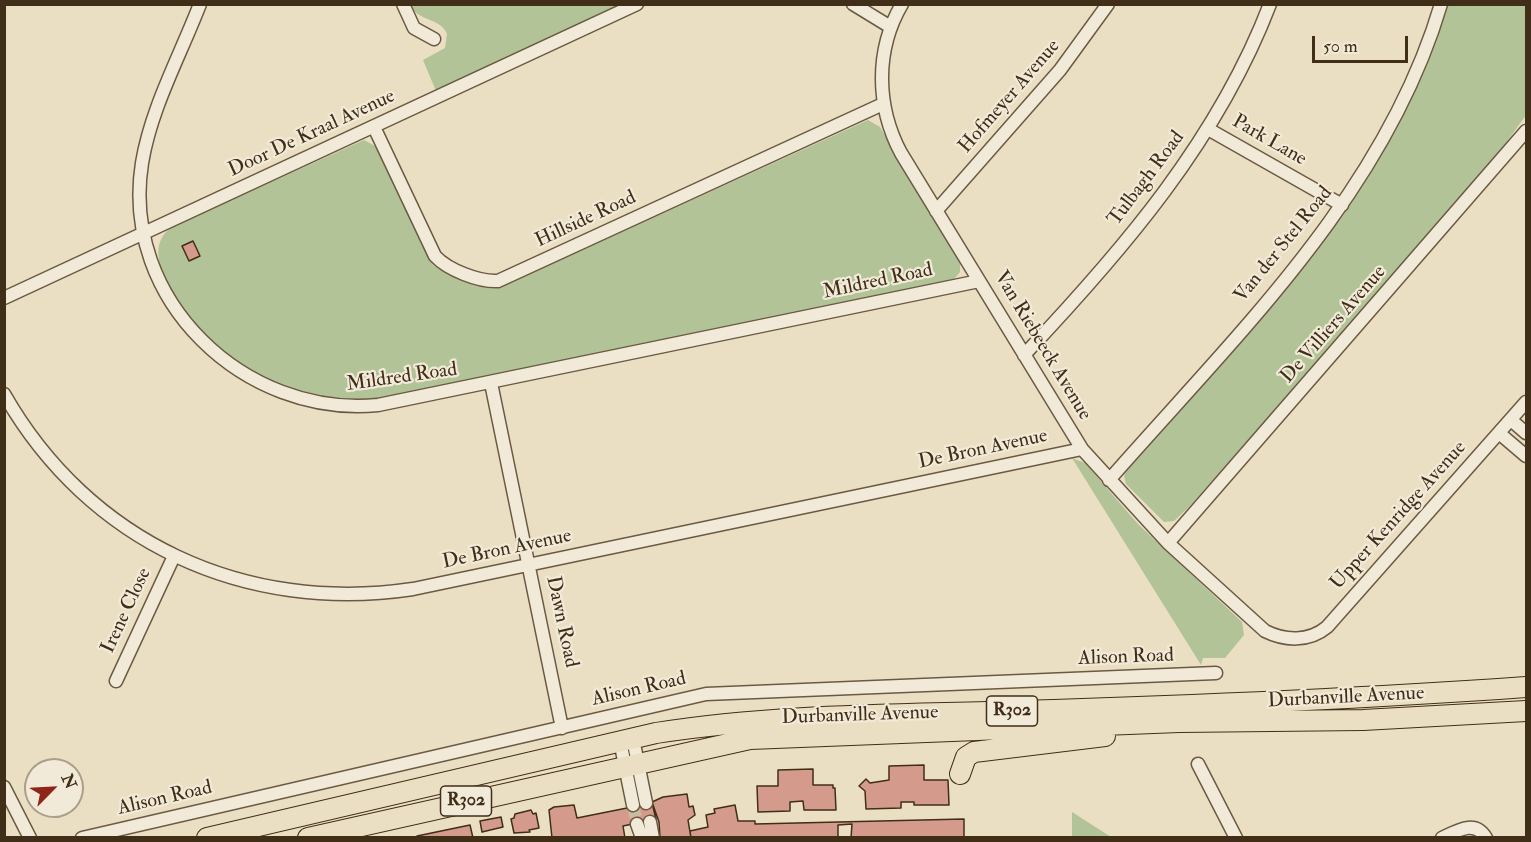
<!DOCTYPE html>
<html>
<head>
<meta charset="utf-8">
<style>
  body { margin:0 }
  #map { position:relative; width:1531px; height:842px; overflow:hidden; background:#ebdfc3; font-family:"IM FELL Double Pica",serif }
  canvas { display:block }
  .frame { position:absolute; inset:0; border:6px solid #402e18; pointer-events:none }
  .north { position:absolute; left:24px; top:758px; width:60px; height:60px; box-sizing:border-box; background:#f2ead8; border:2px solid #ab9f8b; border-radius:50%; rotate:66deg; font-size:16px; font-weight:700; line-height:24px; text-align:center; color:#402e18 }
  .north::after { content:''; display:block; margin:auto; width:21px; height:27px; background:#8f2418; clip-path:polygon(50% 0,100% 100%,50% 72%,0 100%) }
  .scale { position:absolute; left:1312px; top:36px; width:96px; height:27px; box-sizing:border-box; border:3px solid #402e18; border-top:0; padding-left:8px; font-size:18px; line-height:21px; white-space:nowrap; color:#402e18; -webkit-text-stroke:4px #f2ead8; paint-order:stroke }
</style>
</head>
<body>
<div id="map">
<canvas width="1531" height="842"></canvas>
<div class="frame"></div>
<div class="north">N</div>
<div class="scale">50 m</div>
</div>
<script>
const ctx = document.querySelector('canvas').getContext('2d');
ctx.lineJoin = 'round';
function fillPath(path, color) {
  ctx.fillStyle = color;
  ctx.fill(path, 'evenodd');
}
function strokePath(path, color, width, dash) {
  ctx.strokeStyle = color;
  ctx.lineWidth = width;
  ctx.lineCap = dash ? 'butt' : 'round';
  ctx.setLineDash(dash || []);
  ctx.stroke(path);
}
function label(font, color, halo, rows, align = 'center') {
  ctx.font = font + ' "IM FELL Double Pica",serif';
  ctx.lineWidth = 4.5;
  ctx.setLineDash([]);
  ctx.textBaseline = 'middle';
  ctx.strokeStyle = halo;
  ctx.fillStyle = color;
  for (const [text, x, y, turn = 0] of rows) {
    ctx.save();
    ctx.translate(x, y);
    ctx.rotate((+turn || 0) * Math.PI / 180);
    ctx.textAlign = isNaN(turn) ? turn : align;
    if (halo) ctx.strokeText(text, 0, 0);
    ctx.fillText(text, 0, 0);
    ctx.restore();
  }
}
fillPath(new Path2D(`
  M410,5H622L436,91L423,60L445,48L447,34C440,17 418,22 410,5Z
  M1447,5H1526V115L1494,160L1446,217L1189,507L1174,521L1164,522L1126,484L1124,476L1127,469C1208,377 1301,286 1365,182C1400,127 1426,66 1447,5Z
  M868,120L880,127L960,263V272L954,279L398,396C359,402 313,401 276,384C252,373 229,359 211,341C188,319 131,250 174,226L364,140L377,147L433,265C448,276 480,290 499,288Z
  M1072,458L1085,463L1138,524L1242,622L1244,635L1225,658H1203L1201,665Z
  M1072,812L1111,837H1072Z`), '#b2c398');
const building = new Path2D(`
  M193,241L200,256L189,261L182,246Z
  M924,765V780H948L949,805H914V802H901V808L866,809L865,791L859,786L866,779L870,783L889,780V766Z
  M813,769V785H833V788H835L836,810H804L803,801L790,802V811L758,812L757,786H778V770Z
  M687,794L689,807L693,806L695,815L688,820L691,838H660L659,822L652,802L663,797Z
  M652,803L656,819L623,826L625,838H552L549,810L554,807L574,805L577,818Z
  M735,805L738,821H755V824L964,819V838H851L852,824L838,825V838H691L690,831L708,827L706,815L715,813L714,809Z
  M531,810L533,814L536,813L539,828L529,830L530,832L514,833L511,819L514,818L515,814Z
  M501,817L503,827L482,832L480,821Z
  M470,825L473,838H418L417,836Z`);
fillPath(building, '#d49a8c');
strokePath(building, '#402e18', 1.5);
strokePath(new Path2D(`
  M633,805L637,824`), '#c9bca1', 12, [12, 6]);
const street = new Path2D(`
  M200,4C180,56 151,108 142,163C120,300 245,418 378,405L979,281
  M403,4L414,28L434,39
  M853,4L889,26
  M902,4C875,50 876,106 901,153L1082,449L1168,543L1265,631C1285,641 1309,642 1327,627L1526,402
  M374,127L435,256C448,270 479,282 498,281L883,104
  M1208,129L1342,205
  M936,211L1060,70L1108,4
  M4,298L637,4
  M1024,355C1123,250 1218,140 1270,4
  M491,383L562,728
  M4,394C89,543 245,614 413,589L1082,449
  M1511,420L1526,433
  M1499,433L1526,456
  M1109,480C1236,335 1385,194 1441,4
  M1168,543L1526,131
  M116,681L174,556
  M633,739L646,803
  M620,741L633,805
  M1198,764L1236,838
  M4,787L30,838
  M650,822L653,838
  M637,824L642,838
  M82,838L706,694L1216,673
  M1442,838C1457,831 1475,819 1486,838`);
const primary = new Path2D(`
  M960,774L966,757L974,752L1105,736
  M207,838L656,733C776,714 897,715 1018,711C1188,706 1357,699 1526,687
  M308,838L750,739L1179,722L1363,720L1526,711`);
strokePath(street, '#6b5a43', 15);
strokePath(primary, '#402e18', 22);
strokePath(street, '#f2ead8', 12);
strokePath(primary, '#ebdfc3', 20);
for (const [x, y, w] of [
  [1012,711,51],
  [466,801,51]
]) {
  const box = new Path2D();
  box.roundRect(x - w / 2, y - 15, w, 30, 4.5);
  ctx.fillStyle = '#f2ead8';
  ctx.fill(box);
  strokePath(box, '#402e18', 1.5);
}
label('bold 18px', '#402e18', null, [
  ["R302",1012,711],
  ["R302",466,801]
]);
label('20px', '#402e18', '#f2ead8', [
  ["Hofmeyer Avenue",1010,97,-49],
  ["Door De Kraal Avenue",312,134,-25],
  ["Park Lane",1269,141,30],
  ["Tulbagh Road",1147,179,-53],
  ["Hillside Road",586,220,-25],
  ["Van der Stel Road",1284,245,-51],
  ["Mildred Road",878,282,-12],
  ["De Villiers Avenue",1334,325,-49],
  ["Van Riebeeck Avenue",1042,346,59],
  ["Mildred Road",402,378,-8],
  ["De Bron Avenue",983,450,-12],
  ["Upper Kenridge Avenue",1399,516,-48],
  ["De Bron Avenue",507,550,-12],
  ["Irene Close",127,611,-65],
  ["Dawn Road",561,622,78],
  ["Alison Road",1126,658,-2],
  ["Alison Road",639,690,-13],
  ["Durbanville Avenue",1346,698,-3],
  ["Durbanville Avenue",860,716,-2],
  ["Alison Road",165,799,-13]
]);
</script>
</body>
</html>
